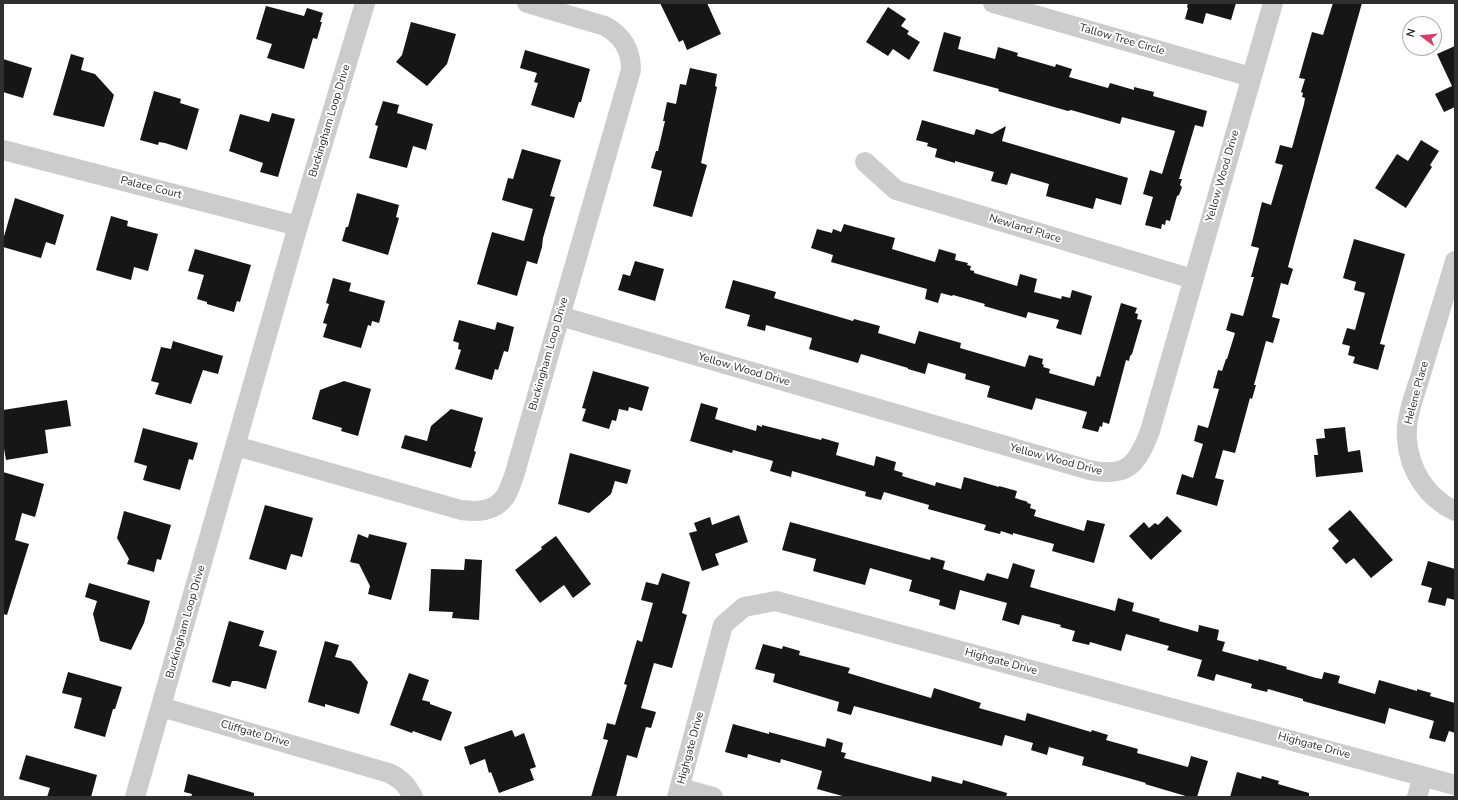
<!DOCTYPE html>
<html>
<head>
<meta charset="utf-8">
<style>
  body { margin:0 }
  #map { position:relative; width:1458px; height:800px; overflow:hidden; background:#fff; font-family:"Nunito Sans",sans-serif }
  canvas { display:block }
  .frame { position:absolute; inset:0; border:4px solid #2f2f2f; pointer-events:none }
  .north { position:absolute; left:1402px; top:16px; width:40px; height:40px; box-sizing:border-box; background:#fff; border:1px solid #acacac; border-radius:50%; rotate:286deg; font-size:11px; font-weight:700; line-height:16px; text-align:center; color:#2f2f2f }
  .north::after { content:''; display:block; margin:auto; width:14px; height:18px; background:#d6416a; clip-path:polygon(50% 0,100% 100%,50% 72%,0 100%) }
</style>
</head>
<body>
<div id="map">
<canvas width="1458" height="800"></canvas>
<div class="frame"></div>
<div class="north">N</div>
</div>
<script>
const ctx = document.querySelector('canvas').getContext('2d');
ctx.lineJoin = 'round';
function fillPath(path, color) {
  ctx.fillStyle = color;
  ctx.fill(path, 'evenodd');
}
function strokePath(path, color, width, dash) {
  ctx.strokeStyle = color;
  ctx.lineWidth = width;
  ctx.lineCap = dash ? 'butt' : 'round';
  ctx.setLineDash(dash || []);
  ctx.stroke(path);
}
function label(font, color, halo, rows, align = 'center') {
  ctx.font = font + ' "Nunito Sans",sans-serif';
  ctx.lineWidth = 4;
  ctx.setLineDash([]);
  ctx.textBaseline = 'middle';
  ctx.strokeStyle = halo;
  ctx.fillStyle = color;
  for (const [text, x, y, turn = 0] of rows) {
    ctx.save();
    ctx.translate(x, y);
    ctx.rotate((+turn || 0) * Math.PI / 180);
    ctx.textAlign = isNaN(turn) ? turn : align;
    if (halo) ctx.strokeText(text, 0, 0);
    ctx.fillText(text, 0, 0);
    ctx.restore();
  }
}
fillPath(new Path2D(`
  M660,3H707L721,34L687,50L683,40L679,42Z
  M1188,3H1236L1231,20L1206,13L1203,24L1185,19L1188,8L1187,7Z
  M1333,3H1362L1295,241L1288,267L1293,269L1288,285L1281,283L1272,317L1280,319L1273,343L1266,341L1254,385H1256L1252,399L1250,398L1235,453L1223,450L1215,478L1224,480L1217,506L1176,494L1182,474L1193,478L1203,444L1194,441L1198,425L1208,428L1219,389L1213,388L1218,370L1222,371L1226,359H1227L1235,333L1226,330L1231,313L1243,316L1254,277H1251L1259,248L1251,246L1262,202L1271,205L1283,165L1275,163L1280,145L1292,148L1304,104L1305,98L1302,97L1303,93L1301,92L1305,79L1299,78L1304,60L1312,32L1323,35Z
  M266,6L304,16L307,8L323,13L320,22H322L317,39L313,38L304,69L267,58L272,44L256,39Z
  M888,7L906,19L901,26L909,31L907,34L920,42L909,60L893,49L888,56L866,42Z
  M411,22L456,34L447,64L427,86L396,62L402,55Z
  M944,32L961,37L958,49L995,59L998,47L1018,53L1017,56L1055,67L1056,64L1072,69L1069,77L1108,88L1110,83L1134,90V87L1154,92L1153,96L1207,111L1203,127L1195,125L1179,179H1182L1180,185L1182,187L1179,195L1177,196L1170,221L1166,220L1165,225L1162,224L1161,229L1145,225L1153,197L1143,194L1150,170L1162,174L1175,131L1122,117L1120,124L1071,110L1068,111L998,91L999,89L933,71Z
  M1455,46V107L1444,112L1435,94L1452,86L1437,54Z
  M525,50L590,69L581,102H579L574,118L531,105L538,83L534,82L537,73L520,68Z
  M71,54L84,58L81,70L95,74L114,95L104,127L53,115Z
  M3,59L32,68L23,98L3,92Z
  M690,68L717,74L715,86L717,87L701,163L707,165L692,217L653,206L662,171L651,168L656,151H658L665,121H663L667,102L676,104L680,84L686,85Z
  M154,91L181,99L180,103L199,109L187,150L165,143L159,142L158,145L140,140Z
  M383,101L399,105L397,113L433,124L426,150L413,146L407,168L369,158L378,126L375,125Z
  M272,113L295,119L278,177L260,172L263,163L229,151L240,114L269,122Z
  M922,120L974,135L976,129L992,134L1006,126L1002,141L1128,178L1121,205L1096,198L1093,209L1046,196L1049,184L1011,173L1007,185L991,181L994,172L955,161V163L935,157L937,149L927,146L928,143L916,140Z
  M1421,140L1439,151L1430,165L1432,167L1406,208L1375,188L1397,154L1408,161Z
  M522,149L561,160L550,196L555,197L543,238L542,247L537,264L527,261L517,296L477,284L492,232L524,241L533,209L502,200L508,178L513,179Z
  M357,193L399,205L396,217L399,218L388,255L342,241L346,227H348Z
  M15,198L64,215L55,245L46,242L41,258L3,247V240Z
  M111,216L128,221L127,226L158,234L148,271L134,267L131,280L96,270Z
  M844,224L895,238L892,249L935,262L939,249L956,254L955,260L968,263L967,265L971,266L970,270L974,271V273L1017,286L1020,274L1037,279L1034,292L1061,299L1062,296L1070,298L1072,290L1092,296L1081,335L1056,328L1059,320L1028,312L1026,318L984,306L985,304L953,295L952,296L941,293L938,303L925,299L927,289L831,262L833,255L811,248L817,229L832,233L833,229L841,232Z
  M1354,239L1405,254L1380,344L1385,345L1378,370L1353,363L1355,357L1348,355L1350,346L1342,344L1347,328L1355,330L1365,293L1354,290L1356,282L1343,278Z
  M195,249L251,265L240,302L237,301L234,312L207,304V302L197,299L204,275L188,271Z
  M635,261L664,269L655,301L618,290L623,274L630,276Z
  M333,278L351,283L349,291L385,301L379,323L372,321L371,326L368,325L361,348L323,337L327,324L323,323L329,304L326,303Z
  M733,280L776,292L774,298L853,321L854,319L880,326L878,333L915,344L919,331L961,343L960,348L1025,367L1029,355L1043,359L1042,364L1044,365L1043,367L1050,369L1049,373L1094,386L1097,376L1100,377L1121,303L1137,308L1135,313L1138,314L1137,319L1142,320L1132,354L1130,356L1129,361L1126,360L1109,424L1103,422L1102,427L1100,426L1098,432L1082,428L1087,412L1036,398L1032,410L987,397L990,386L965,379L966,374L928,363L925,374L908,369V368L861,354L858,363L809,349L812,338L766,325L765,331L747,326L750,315L725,308Z
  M459,320L495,330L497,322L514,327L508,352L504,351L498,370L495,369L492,380L455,369L461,350L458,349L459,343L453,341Z
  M173,341L223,356L218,374L203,370L191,404L155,394L159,383L151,381L161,347L171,349Z
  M593,371L649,387L642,411L629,407L628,411L619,409L616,421L612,420L609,429L582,421L586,409L582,408Z
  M344,381L371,389L358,436L341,431L342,428L312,419L320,390Z
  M67,400L71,426L45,430L48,453L6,460L3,443V410Z
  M701,403L718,408L715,419L756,431L757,425L762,427V425L821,440L822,438L839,443L836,455L874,466L876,456L896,462L894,470L903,473L902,476L935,486L936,482L961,489L964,477L999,487V486L1017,491L1015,498L1028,502L1027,503L1031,504L1030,508L1036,510L1034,516L1084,531L1087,520L1105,524L1094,563L1052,551L1054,544L1013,533V535L1001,531L1000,534L984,530L986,525L928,509L929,505L884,492L881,500L865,496L866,492L792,471L791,477L770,471L773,461L733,450L732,453L690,441Z
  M451,409L483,418L474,451L476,452L471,468L401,448L405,435L427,441L431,426Z
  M1345,427L1348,452L1360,450L1363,472L1316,477L1314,455H1318L1316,439L1325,438L1324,429Z
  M143,428L198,443L193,460L189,459L180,490L143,480L147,466L134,462Z
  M570,453L631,470L627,484L615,481L611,494L589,513L558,504Z
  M3,472L44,484L35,517L22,513L15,540L29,544L7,615L3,614Z
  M265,505L313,518L302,557L291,554L286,570L249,559Z
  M1350,510L1393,560L1371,578L1354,558L1346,564L1332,548L1339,541L1328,529Z
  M124,511L171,525L161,560L157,559L154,572L127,564L129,559L117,538Z
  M739,515L748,542L715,554L719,565L702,571L689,533L697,531L694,523L710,517L712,525Z
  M1167,516L1182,531L1151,560L1129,536L1144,522L1149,528L1155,523L1158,525Z
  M790,522L930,560L931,557L945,561L943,569L984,581L987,573L1008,579L1013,563L1035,570L1030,587L1115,611L1118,598L1134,603L1132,611L1160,619L1159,621L1198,632L1199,625L1219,630L1217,640L1225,642L1222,651L1258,661L1259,659L1287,667L1286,669L1316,678L1322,679L1324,672L1340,676L1338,683L1375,694L1379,680L1417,691V689L1431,693L1430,696L1455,703V733L1449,731L1445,742L1429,738L1434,721L1389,708L1385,724L1303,701V699L1268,689L1267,692L1251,688L1252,684L1216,674L1214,681L1197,676L1202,660L1167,650L1169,646L1126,634L1121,651L1090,642L1089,645L1072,641L1075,631L1060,627L1061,625L1022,615L1019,625L1002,620L1007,603L960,590L955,610L939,605L940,600L909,591L912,580L870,568L865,585L813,571L816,559L782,550Z
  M358,534L368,538L369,534L407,543L391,600L368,594L370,586L359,564L350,562Z
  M556,536L591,584L573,598L564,585L540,603L515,570L542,549L541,547Z
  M465,559L482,560L479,620L452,618L453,612L429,611L431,569L464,570Z
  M1428,561L1455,569V600L1447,598L1445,606L1428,602L1432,588L1421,585Z
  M662,573L690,582L682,613L687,615L672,668L654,663L641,708L656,712L651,728L646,727L637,758L627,755L616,797H591L608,740L603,739L607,723L615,725L627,685L624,684L637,640L642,642L653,603L641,600L646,582L658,585Z
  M89,583L150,601L144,623L131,650L100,641L93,614L97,601L85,597Z
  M229,621L264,631L259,646L277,651L266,689L237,681H232L230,687L212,682Z
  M325,641L339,645L335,657L351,661L368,682L359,714L325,704V707L308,702Z
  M763,644L782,649L783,646L800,651L799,655L850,668L848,673L931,698L934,688L981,703L979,708L1025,721L1027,713L1091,732L1092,730L1108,735L1106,740L1138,749L1137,753L1188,767L1191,756L1208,761L1197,797H1189L1145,784L1146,783L1082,765L1084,757L1049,747L1047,755L1031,750L1033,743L1005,735L1002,746L854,706L851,715L837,711L839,702L773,682L775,674L755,669Z
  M68,672L122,687L115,709H113L105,737L74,728L82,698L62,693Z
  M409,673L429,680L422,700L430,702V704L452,712L441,741L413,731L412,733L390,725Z
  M733,724L769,734V732L825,747L827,738L843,743L841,752L846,753L844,758L931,782L932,776L962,784L963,780L1007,793L1006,797H846L817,789L822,771L781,759L780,763L748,754L747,758L725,752Z
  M512,730L515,737L524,733L536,767L530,769L534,780L499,793L491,772L489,773L485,759L470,765L464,747Z
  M26,755L97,775L91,797H47L50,788L19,779Z
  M1237,772L1261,779L1262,776L1279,781L1278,784L1309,793V797H1230Z
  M188,774L254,793V797H191L192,794L184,792Z`), '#161616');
strokePath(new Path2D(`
  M993,3L1251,77
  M3,150L298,226
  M865,162L896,190L1193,279
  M1455,261C1444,299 1432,336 1421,374C1415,394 1405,418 1407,439C1409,470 1427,498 1455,511
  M560,316L1089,470C1127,478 1137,465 1150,431L1273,3
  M236,446L461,510C477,512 494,512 505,497C509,491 511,483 514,476L631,70C631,50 623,36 605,26L527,3
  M161,707L389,773C401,779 407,785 413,797
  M680,788L713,797
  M135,797L298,226L365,3
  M677,797L723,625L744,607L776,601L1455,785
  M1417,797L1423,776`), '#ccc', 20);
label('11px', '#2f2f2f', '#fff', [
  ["Tallow Tree Circle",1122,40,16],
  ["Buckingham Loop Drive",330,121,-73],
  ["Yellow Wood Drive",1223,176,-74],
  ["Palace Court",151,188,14],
  ["Newland Place",1025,229,17],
  ["Buckingham Loop Drive",549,354,-74],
  ["Yellow Wood Drive",744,370,16],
  ["Helene Place",1417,393,-75],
  ["Yellow Wood Drive",1056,460,15],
  ["Buckingham Loop Drive",186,622,-74],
  ["Highgate Drive",1001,662,15],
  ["Cliffgate Drive",255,734,16],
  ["Highgate Drive",1314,746,15],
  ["Highgate Drive",691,748,-75]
]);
</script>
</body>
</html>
